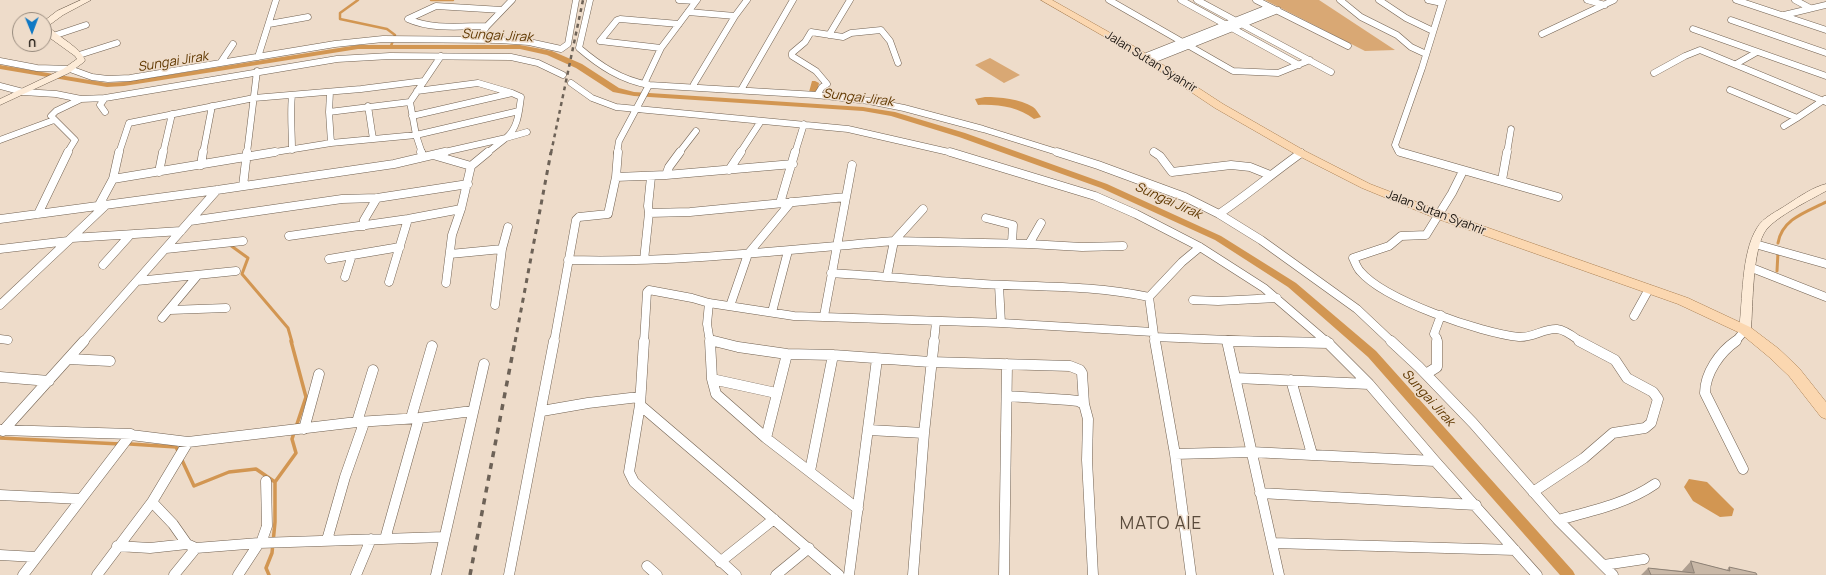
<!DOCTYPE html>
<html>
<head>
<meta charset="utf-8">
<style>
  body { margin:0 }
  #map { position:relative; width:1826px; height:575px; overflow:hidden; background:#eedcca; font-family:Manrope,sans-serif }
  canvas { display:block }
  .north { position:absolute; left:12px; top:12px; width:40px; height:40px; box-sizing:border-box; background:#eedcca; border:1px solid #988b7e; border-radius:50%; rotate:179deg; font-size:11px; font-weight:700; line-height:16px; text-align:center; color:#18120c }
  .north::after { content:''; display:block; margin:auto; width:14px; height:18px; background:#1079c4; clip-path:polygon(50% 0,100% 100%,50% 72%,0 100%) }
</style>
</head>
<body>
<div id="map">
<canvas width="1826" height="575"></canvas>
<div class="north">U</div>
</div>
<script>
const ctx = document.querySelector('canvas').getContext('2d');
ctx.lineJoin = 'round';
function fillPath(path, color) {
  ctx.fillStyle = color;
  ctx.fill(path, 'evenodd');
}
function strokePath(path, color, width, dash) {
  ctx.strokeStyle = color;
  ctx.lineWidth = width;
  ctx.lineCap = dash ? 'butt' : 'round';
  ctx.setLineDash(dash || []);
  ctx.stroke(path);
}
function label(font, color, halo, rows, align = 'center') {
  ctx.font = font + ' Manrope,sans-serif';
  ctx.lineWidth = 3;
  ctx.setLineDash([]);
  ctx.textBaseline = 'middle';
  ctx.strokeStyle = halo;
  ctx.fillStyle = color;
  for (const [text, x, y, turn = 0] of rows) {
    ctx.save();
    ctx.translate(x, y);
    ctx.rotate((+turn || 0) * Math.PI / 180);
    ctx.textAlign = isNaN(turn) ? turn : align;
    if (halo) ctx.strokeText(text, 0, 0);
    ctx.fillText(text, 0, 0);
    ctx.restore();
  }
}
fillPath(new Path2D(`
  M1265,0H1319L1395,50L1365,51Z
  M990,58L1020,75L1004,83L975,65Z`), '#d9a874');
fillPath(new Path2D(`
  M985,97C1000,97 1020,99 1033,107C1036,109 1038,113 1041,117L1034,119C1018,107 998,104 978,105L975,99Z
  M1689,479L1707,482L1734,509L1732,516L1720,517L1693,501L1684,487Z`), '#d29652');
strokePath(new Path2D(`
  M358,0L340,13V19L387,29L395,35L391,46
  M431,0H453`), '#d29652', 2.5);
strokePath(new Path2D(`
  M1778,243C1782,219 1806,212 1826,202
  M230,245L248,258L242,274L288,328L292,342
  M1777,271L1778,252`), '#d29652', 3);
strokePath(new Path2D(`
  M0,438L120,444
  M130,444L176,447L179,453
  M181,458L194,486L229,472L256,469L275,482
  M269,575L266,568L272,553L275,522V482L296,453L292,439L306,397L291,341`), '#d29652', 3.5);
fillPath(new Path2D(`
  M358,45H520L552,51L582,64L619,88L634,92L863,107L895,112L965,133L1107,184L1221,236L1296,283L1376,351L1573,571L1575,575H1560L1368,357L1288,287L1215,240L1101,188L959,137L891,116L863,111L634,96L613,92L576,68L547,55L520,49H358L124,86L107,87L0,69V65L107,83L124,82Z
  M812,81H815L819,83L817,92L813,94L809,92Z`), '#d29652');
const streetFar2 = new Path2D(`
  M590,0L579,48C600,66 621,80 649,85L817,95L869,101L904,108L983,129L1060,153
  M679,0L696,1
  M1109,0L1233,71L1278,73L1310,60
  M1181,0L1299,65
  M1197,0L1331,72
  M1256,0L1348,46
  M1340,0L1361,17L1397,35L1411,47L1426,54
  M1379,0L1406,18L1433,31
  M1428,0L1442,3
  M1587,0L1605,5
  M1736,0L1826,30
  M1795,0L1810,8
  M688,12L735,16L694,84
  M1784,15L1826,5
  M735,16L747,0
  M1731,20L1826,53
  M269,24L308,17
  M487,26C462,26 432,30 408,19L436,6L502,10
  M1693,29L1826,76
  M1542,34L1614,0
  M829,35L850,0
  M53,36L86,25
  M477,40L487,26L512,0
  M600,41L617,20L620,19L679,24
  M600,41L661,48
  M79,55L117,43
  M258,57L276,0
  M1144,57L1270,7
  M0,61L37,68L70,69L92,77L108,79L130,78L335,44L383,39L499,40L529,42L561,49L568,44L576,0
  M1150,61L1278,10
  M221,62L233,44
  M1736,64L1757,52
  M1654,73L1685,56L1700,50L1826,102
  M571,83L592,98L616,107L848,129L953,153
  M644,84L661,48L697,0
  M0,86L23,92L56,94L81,99L105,98L337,59L390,56L511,57L538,63L563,75
  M741,90L793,0
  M1730,90L1797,118L1825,99
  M330,92L329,112L331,143
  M292,95C290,114 292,131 292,150
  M817,95L822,87L827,84L816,71L792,56V53L805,42L811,32L843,37L851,33L881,30L890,41L898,63
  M105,98L100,105L105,112
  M368,106L373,139
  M329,112L410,102
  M412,116L512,93L478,83L417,91
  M1784,126L1797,118
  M0,140L54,120
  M1154,152L1156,153
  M67,153L75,140L51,116L56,111L81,99
  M119,153L129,123L254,98L361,89L424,81
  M163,153L172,114
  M203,153L212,106
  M247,153L257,71
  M269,153L331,143L416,135L519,111
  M422,153L416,135L410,102L441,56
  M440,153L506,138C518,128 519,112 521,97L512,93
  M487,153L506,138L527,132
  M617,153L619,141L649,85
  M679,153L696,131
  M740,153L761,121
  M795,153L804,124
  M1403,153L1398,151L1395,145L1422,68L1443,0
  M1507,153L1511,129`);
const streetFar1 = new Path2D(`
  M421,152L423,157
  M618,152L616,177L666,175
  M680,152L669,167L666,175L793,164
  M950,152L1095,196L1136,214L1200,247L1264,288L1327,342
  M1057,152L1098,165L1185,197L1219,214L1261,240L1357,309L1392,342
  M1154,152L1160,156L1172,172L1231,165L1250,167L1270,175
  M1400,152L1558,197
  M433,155L471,166L488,152
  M201,165L203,152
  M729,170L741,152
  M1463,171L1452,193L1426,235L1401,236L1389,246L1353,258C1355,262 1357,268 1360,271C1384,300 1481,333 1519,337C1532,338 1545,328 1557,329C1566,330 1574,337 1581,342
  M159,172L163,152
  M113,179L275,152
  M1502,180L1507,152
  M243,186L247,152
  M780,203L795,152
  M99,205L113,179L119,152
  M649,213L648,206L651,177
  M38,214L68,152
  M1219,214C1247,195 1273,173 1301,153
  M986,218L1013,225L1012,243
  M0,219L217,190L394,164L445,152
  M190,221L342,199L377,198L468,184
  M1041,223L1029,244L1082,247L1123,246
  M363,226L364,220L377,198
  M289,236L408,219L461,209L471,166
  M72,238L181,231
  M1755,244L1826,264
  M0,249L68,241L106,205
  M166,249L243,241
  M502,249L508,227
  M450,254L502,249L495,305
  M329,259L400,247
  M568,260C677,263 785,250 894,241L923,209
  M644,260L649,213L690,212L846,197
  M103,265L130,235
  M1752,268L1826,297
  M831,273C882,276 932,281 983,284C1038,287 1094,285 1149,297L1155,342
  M887,276L894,241L1029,244
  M345,277L352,255
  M137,281L236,271
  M389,282L408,219
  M446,283L452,235L461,209
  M999,285L1001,323
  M1149,297L1182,262L1200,247
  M1193,300L1218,301L1277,298
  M709,303L707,324L710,342
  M0,305L68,241
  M730,306L748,254L791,202
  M170,310L226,308
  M772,312L788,251
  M824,316L852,165
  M1634,316L1649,289
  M162,318L197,276
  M1154,337L1279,342
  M0,339L8,340
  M710,340L718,342
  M83,342L217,190
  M554,342L576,220L579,217L608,214L616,177
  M644,342L647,292L649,290L692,298L709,303L794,316L1001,323L1153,332
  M934,342L936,322
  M1437,342V338L1434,334L1441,315
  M1735,342L1745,330`);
const street = new Path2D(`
  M644,341L640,405L629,472L634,482L736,575
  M710,341L712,379L716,394L766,438L858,509
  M714,341L738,347L787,354L833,355L930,362L1070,366L1080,370L1082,373L1084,404
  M1155,341L1175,454L1191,575
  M1227,341L1279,575
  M1228,341L1329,343
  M1326,341L1369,384L1435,461L1537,575
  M1391,341L1419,367L1473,423L1558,520L1613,575
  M1736,341C1720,352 1705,373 1705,393L1743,469
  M68,359L110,361
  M1426,374L1437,367V341
  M0,377L49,381
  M1236,378L1369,384
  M712,379L776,393
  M1291,380L1312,454
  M1007,396L1069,400L1078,401L1084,404L1088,419L1087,460L1093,575
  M640,405L839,575
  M542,411L588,403L639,397
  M411,418L432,346
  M357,422L373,370
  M304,429L319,374
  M1,430L131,434L23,575
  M869,430L924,433
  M3,431L84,341
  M131,435L188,442L357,422L419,418L472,411
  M766,438L787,354
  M1175,454L1251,452L1435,461
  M810,471L833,355
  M1533,492L1584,458L1613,433L1645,428L1651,423L1658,399L1653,392L1627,378L1615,360L1579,341
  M1260,493L1476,505
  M0,495L81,499
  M152,502L173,524L187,544
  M1558,520C1591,511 1626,504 1655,484
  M385,539L419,418
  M327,540L345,477L364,423
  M261,543L267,526L266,481
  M1273,543L1515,550
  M117,546L150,548L187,544L196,548L259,543L444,537
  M0,555L36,557
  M720,562L774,519
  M1604,565L1644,559
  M647,566L657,575
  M97,575L152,502L188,442
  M174,575L196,548
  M238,575L259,543
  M356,575L371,539
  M436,575L484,364
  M509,575L554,341
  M776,575L809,548
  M849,575L877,359
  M913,575L924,433L934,341
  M1004,575L1007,364`);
const secondary = new Path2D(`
  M81,0H91L63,15L48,26C58,37 80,47 85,60L84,62L69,73L0,105V99L63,69L77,59L75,56L50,38L44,31V21L57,11Z
  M1826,184V191C1810,200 1777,216 1766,230C1752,249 1753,305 1751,330L1749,333H1741L1739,330C1743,301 1741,253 1757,228C1763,217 1778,211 1788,204C1799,197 1813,187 1826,184Z`);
const primary = new Path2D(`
  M1041,0H1052L1137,48L1223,104L1305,151L1370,184L1443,212L1688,298L1750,327L1779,349L1799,368L1826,402V419L1821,417L1789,376L1769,357L1740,333L1678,304L1435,218L1362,188L1297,155L1215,108L1131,52Z`);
strokePath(streetFar2, '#716151', 7);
strokePath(streetFar1, '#716151', 9);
strokePath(street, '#716151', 11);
strokePath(secondary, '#716151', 1);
strokePath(primary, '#aa8054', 1);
strokePath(streetFar2, '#fff', 6);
strokePath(streetFar1, '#fff', 8);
strokePath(street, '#fff', 10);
fillPath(secondary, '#fdebd7');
fillPath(primary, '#fbd7b0');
strokePath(new Path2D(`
  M551,153L583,0`), '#6d6257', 2.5, [4, 4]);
strokePath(new Path2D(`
  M515,342L551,152`), '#6d6257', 3, [5, 5]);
strokePath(new Path2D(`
  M470,575L515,341`), '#6d6257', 3.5, [6, 6]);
fillPath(new Path2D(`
  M1691,561L1727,570L1729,567L1757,575H1641L1648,568L1682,571Z`), '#ad9e90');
const building = new Path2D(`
  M1691,561L1730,571L1729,567L1756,573L1757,575H1651L1648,568L1694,573Z`);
fillPath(building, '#c9b8a7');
strokePath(building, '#8d8175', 1);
label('12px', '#18120c', '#eedcca', [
  ["Jalan Sutan Syahrir",1151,62,32],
  ["Jalan Sutan Syahrir",1436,213,21]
]);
label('italic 13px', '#603800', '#eedcca', [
  ["Sungai Jirak",497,36,3],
  ["Sungai Jirak",173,62,-9],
  ["Sungai Jirak",858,98,7],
  ["Sungai Jirak",1168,201,24],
  ["Sungai Jirak",1428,398,48]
]);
ctx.letterSpacing = '1px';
label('17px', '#594a3b', '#eedcca', [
  ["MATO AIE",1161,524]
]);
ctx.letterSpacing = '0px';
</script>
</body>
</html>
